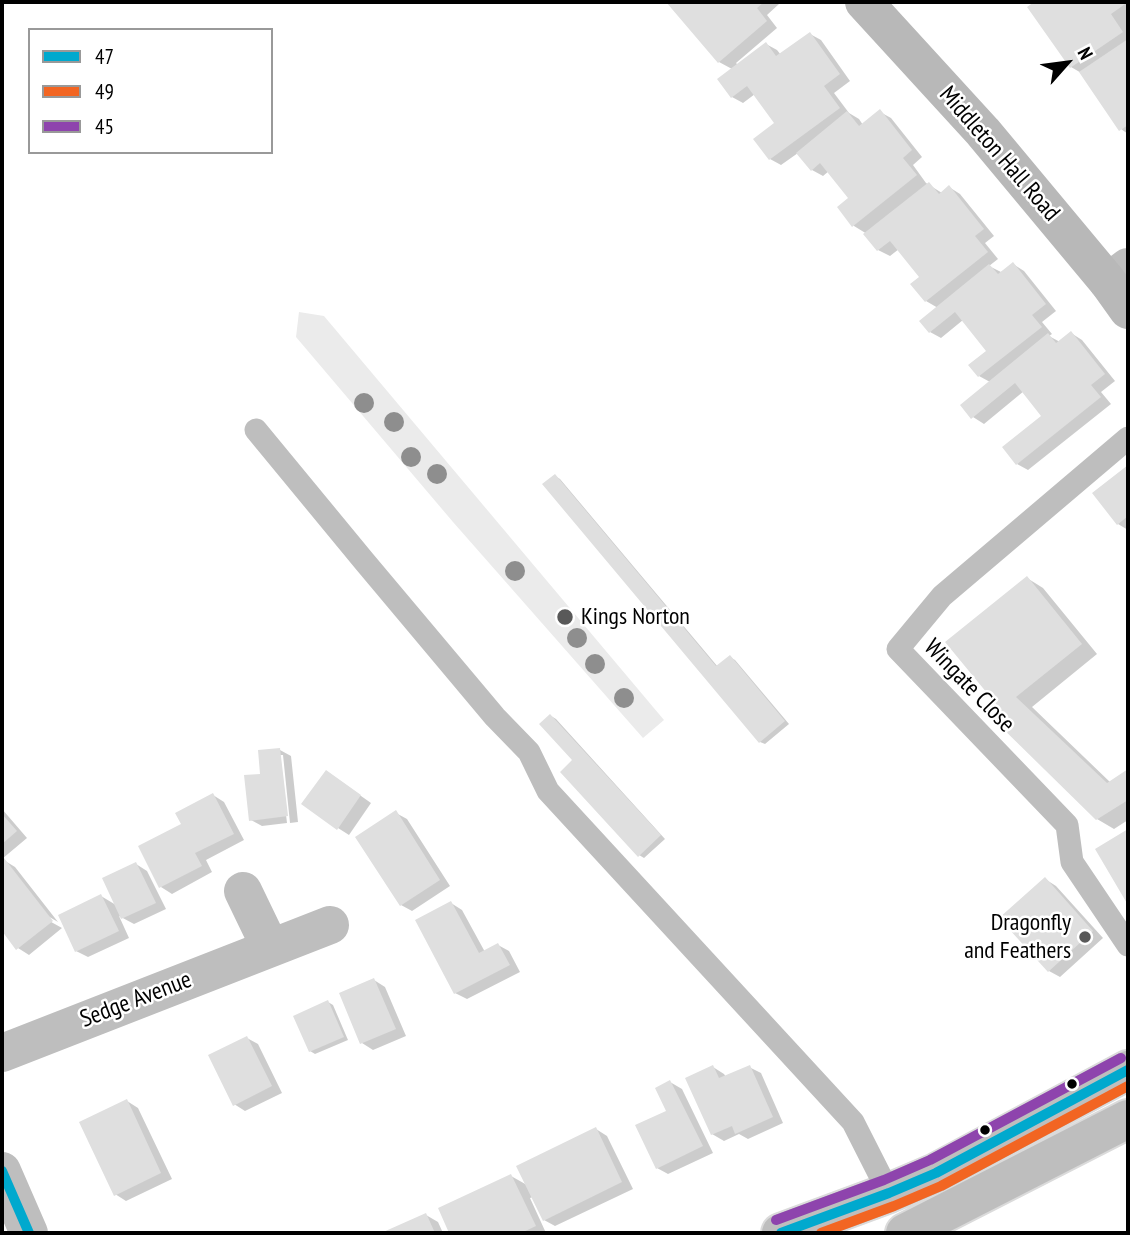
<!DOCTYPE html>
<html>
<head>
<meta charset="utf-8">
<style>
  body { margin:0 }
  #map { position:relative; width:1130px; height:1235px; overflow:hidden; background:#fff; font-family:"PT Sans Narrow",sans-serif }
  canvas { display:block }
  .frame { position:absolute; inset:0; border:4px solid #000; pointer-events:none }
  .legend { position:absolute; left:28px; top:28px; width:245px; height:126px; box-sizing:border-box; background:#fff; border:2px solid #999; margin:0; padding:9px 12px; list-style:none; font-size:21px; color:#000 }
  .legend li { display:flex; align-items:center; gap:14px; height:35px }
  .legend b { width:35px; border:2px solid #999 }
  .north { position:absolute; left:1032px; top:28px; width:70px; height:70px; -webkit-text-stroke:5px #fff; paint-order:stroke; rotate:62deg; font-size:19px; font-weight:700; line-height:28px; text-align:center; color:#000 }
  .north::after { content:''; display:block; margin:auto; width:24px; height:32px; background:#000; clip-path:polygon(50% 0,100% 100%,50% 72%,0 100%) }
</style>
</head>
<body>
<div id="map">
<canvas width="1130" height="1235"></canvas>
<div class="frame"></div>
<ul class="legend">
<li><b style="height:9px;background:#00a9ce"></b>47</li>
<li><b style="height:9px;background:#f26522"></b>49</li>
<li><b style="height:9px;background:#8e44ad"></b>45</li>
</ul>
<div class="north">N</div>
</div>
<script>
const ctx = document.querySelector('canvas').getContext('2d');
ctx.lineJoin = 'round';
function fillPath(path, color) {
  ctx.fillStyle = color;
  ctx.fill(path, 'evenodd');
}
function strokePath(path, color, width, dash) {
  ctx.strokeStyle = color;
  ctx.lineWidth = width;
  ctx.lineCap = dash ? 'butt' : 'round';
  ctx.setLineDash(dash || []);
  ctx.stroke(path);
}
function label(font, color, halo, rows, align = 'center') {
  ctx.font = font + ' "PT Sans Narrow",sans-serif';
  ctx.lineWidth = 5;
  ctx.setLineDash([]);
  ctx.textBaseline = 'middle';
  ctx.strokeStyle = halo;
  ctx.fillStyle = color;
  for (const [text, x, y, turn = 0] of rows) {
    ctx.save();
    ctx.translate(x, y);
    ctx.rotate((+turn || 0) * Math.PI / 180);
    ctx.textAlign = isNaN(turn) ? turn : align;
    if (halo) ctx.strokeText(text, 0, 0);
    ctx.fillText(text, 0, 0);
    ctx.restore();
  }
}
fillPath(new Path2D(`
  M299,312L324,316L664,720L643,738L453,522L296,337Z`), '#ebebeb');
fillPath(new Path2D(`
  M669,2H777L779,4L767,15L777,28L736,63L738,65L766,44L777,50L781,55L810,34L821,40L850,81L834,93L849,113L859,119L863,125L880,112L891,118L922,157L913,165L926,183L942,193L949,187L960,194L994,236L985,243L998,259L989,266L1001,272L1013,264L1024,271L1056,311L1042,322L1052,334L1049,336L1060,342L1071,333L1082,340L1115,381L1101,392L1111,404L1028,470L1017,464L1044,417L1024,391L984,424L973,417L990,382L979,376L988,351L963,320L941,338L930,332L938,308L926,301L921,277L899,249L890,256L878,250L867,234L854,226L839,207L850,199L829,171L823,176L812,170L798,153L781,165L770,159L777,123L755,94L743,103L732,97V69L719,62Z
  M1037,2H1128V23L1126,24L1128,27V134L1121,129L1083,74L1071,67L1029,7Z
  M1128,467V530L1118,524L1094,493Z
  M555,476L560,479L718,667L730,657L735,660L789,724L765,744L760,742Z
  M1027,578L1043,588L1097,654L1032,707L1111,783L1128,772V820L1114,829L1097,819L1003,710Z
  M551,716L556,719L665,839L644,858L639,855L574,760Z
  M280,750L291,756L298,822L290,823L283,755H279L287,823L262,826L251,820L262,775Z
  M337,779L371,803L349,835L338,828Z
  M213,795L224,802L244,840L206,860L212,872L172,894L161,887L183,825Z
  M2,809L27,838L2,859L15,867L58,922L46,915L44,918L62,928L29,955L18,948L2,928Z
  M396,813L407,819L450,886L412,911L401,905Z
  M136,864L147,871L166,909L134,924L119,916L129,938L88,957L76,951L101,896L116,905Z
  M1045,879L1056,886L1103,938L1060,977L1049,971Z
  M451,903L462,910L485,952L498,945L509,951L520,972L467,999L455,993Z
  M374,980L385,987L406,1036L373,1050L362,1043Z
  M328,1002L333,1005L348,1040L315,1054L310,1051Z
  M247,1038L258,1044L282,1093L245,1111L234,1104Z
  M713,1067L724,1074L726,1077L749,1067L761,1073L783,1123L748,1139L739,1134L724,1141L712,1134Z
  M670,1082L682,1089L713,1153L668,1174L657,1168L668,1111Z
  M127,1101L138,1108L172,1179L126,1201L115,1194Z
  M596,1129L607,1136L633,1189L555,1226L544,1220L533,1197L530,1198L546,1233H451L440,1209L511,1176L527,1185Z
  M426,1215L438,1222L443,1233H386Z`), '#0003');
fillPath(new Path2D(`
  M666,2H764L757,8L767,21L718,63Z
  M1034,2H1128L1111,14L1123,32L1070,68L1027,7Z
  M810,32L840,74L824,86L840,108L769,160L753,139L774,123L747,86L731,98L717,79L766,42L776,56Z
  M1128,39V125L1119,131L1079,72Z
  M880,109L912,150L903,158L917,175L852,227L837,207L848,198L820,163L811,171L796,153L847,111L859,126Z
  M929,182L939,194L949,185L984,229L975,236L988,252L925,302L910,284L919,277L890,241L877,251L863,234Z
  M1013,262L1046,304L1032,315L1042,327L978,377L968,365L986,351L955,312L929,333L919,321L989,264L998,274Z
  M1071,331L1105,374L1091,385L1101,397L1016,465L1002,447L1041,416L1015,383L971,419L960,405L1048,333L1056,343Z
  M1128,465V516L1117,525L1092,493Z
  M555,474L716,666L730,655L785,721L759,743L542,484Z
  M1027,576L1082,644L1016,697L1107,783L1128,769V800L1096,820L992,718L1001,710L945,642Z
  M550,714L661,835L638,857L560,772L572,760L539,724Z
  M280,748L288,816L249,821L244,775L260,774L258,750Z
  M326,770L361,795L337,830L301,804Z
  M213,793L234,834L195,853L202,866L159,888L138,846L181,824L175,813Z
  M396,810L440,880L400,906L355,837Z
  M2,814L17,831L2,844Z
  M1128,829V905L1095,849Z
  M4,858L53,921L16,950L2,931V860Z
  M136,862L156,903L121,919L102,878Z
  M1045,877L1093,931L1048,972L999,918Z
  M101,894L119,931L75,952L58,915Z
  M451,901L479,953L498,943L510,965L454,994L415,920Z
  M374,978L396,1029L360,1044L339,993Z
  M328,1000L344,1037L309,1052L293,1016Z
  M247,1036L272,1086L233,1106L208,1055Z
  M713,1065L719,1078L750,1065L773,1117L735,1134L732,1126L711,1135L685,1078Z
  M670,1080L703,1146L656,1169L635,1125L666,1111L655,1088Z
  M127,1099L161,1173L114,1196L79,1122Z
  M596,1127L622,1182L543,1221L516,1166Z
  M511,1174L536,1226L521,1233H449L438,1208Z
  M426,1213L435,1233H381Z`), '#dfdfdf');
const trunk = new Path2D(`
  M781,1233L889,1193L936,1173L1128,1070
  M905,1233L1128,1119`);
strokePath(trunk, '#dbdbdb', 42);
strokePath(new Path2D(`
  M256,430L364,561L495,717L529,752L548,791L853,1122L889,1193
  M1128,438L942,596L898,649L1067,825L1072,862L1128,945`), '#bebebe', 23);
strokePath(new Path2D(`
  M1108,282L1128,267
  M243,891L270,947
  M2,1053L330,925`), '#bebebe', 38);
strokePath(new Path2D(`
  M2,1171L29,1233`), '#bebebe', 38);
strokePath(new Path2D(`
  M864,2L983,132L1108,282L1128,310`), '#b8b8b8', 38);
strokePath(trunk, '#bebebe', 38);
strokePath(new Path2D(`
  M2,1171L29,1233
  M781,1233L889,1193L936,1173L1128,1070`), '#00a9ce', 10);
strokePath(new Path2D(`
  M821,1233L894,1206L941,1186L1128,1086`), '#f26522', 10);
strokePath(new Path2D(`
  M776,1220L884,1180L930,1160L1121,1058`), '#8e44ad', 10);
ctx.fillStyle = '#8e8e8e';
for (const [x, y] of [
  [364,403],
  [394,422],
  [411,457],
  [437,474],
  [515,571],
  [577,638],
  [595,664],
  [624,698]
]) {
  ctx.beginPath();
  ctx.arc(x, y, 10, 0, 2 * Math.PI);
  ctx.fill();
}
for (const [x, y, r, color] of [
  [565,617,9,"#595959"],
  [1085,937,7,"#595959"],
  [1072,1084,6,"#000"],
  [985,1130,6,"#000"]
]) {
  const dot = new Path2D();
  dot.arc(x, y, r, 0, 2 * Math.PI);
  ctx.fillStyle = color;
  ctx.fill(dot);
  strokePath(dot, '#fff', 2.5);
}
label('24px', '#000', '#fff', [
  ["Middleton Hall Road",999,154,49],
  ["Wingate Close",969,686,46],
  ["Sedge Avenue",136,1000,-21]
]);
label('24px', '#000', '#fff', [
  ["Kings Norton",581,617],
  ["Dragonfly",1071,923,"right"],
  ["and Feathers",1071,951,"right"]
], 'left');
</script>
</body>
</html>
